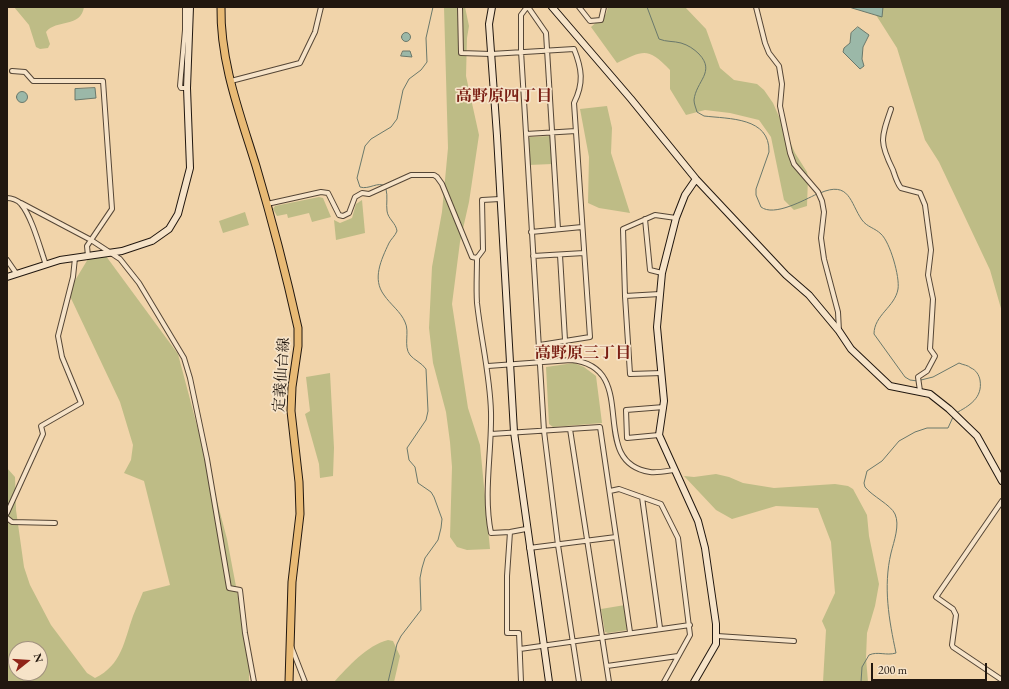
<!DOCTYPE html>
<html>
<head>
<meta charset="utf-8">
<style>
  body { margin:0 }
  #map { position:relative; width:1009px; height:689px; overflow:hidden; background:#f1d4aa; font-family:"EB Garamond",serif }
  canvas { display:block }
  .frame { position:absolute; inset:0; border:8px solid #21170f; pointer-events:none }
  .north { position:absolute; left:8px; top:641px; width:40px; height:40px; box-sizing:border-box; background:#f6e3c8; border:1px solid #a1917e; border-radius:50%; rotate:73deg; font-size:11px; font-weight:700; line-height:16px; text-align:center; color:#21170f }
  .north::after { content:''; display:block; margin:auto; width:14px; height:18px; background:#8f2418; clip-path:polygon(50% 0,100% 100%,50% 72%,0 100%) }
  .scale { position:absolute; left:871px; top:663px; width:116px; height:18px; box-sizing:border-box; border:2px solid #21170f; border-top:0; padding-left:5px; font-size:12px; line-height:14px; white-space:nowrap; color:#21170f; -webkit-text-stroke:3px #f6e3c8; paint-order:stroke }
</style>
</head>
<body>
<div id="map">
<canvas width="1009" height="689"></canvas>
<div class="frame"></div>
<div class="north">N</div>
<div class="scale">200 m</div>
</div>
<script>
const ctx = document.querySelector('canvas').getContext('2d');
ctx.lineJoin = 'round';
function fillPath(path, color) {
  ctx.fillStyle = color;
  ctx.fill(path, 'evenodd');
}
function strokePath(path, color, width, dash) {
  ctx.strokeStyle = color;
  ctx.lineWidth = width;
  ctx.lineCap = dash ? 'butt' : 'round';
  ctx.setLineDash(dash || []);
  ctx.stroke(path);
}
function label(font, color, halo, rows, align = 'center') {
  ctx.font = font + ' "EB Garamond","Noto Serif JP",serif';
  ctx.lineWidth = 3.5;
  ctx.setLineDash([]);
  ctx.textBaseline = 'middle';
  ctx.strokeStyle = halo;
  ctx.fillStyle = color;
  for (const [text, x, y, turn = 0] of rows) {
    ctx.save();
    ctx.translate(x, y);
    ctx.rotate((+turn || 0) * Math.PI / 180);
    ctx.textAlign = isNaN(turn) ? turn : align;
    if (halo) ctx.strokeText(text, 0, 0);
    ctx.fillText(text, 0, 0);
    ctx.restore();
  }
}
fillPath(new Path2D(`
  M14,7H84C81,28 56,19 46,32L50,44L48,48L40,49L36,47L29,25Z
  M444,7H465L469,26L467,38L466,76L479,135L469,202L460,242L452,304L468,408L480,445L490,549L467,550L457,547L450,537L452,467L450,442L446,412L433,363L429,328L432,267L442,212L448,148Z
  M608,7H685L706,29L720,68L734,80L757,84L764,90L773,103L795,153L807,172L808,177L807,206L794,210L784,200L771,137L759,120L730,113L705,110L686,115L670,89V70C648,47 644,50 617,63L591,27L606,14Z
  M874,7H1002V312L990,270L939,162L925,140L897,48L876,15Z
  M607,106L612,128L611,153L630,213L599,208L588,203L589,157L580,109Z
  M549,136L551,138L552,164L529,165L528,139L530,137Z
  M319,197L323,198L331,217L312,222L309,213L288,218L287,214L277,216L273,209L275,206Z
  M362,200L365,233L336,240L334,220L340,223L352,218L356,204Z
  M245,212L249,225L223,233L219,221Z
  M103,252L178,354L227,539L249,655V682H7V468L15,477L16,510L24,567L30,585L51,625L87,673L95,678C122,665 124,641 133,616C136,608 140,600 143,592L170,585L144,481L124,473L131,460L133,445L120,402L68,292L88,259ZM16,649H40V673H16Z
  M574,363L584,367L596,376L602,423L553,427L549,424L546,367Z
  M330,373L334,448L333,476L320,478L319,464L305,414L310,411L306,377Z
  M716,474L729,477L743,483L774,488L835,484L848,486L853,489L867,515L869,536L879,584L875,606L867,633L866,658L868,682H823L826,630L822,621L835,593L831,542L818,508L776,506L732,519L716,510L684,476L694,477Z
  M625,605L628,630L608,633L605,632L601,609Z
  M388,640L393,641L400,656L394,682H334C349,666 366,646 388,640Z`), '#bebc86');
const water = new Path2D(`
  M853,7H883L882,17L852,8Z
  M858,27L869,35L863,47L862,59L864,66L860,69L843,52L844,48L850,43L851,33Z
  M401.5 37a4.5 4.5 0 1 1 9 0a4.5 4.5 0 1 1-9 0Z
  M403,51H410L412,57L401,56Z
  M95,88L96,98L75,100V89Z
  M16.5 97a5.5 5.5 0 1 1 11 0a5.5 5.5 0 1 1-11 0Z`);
fillPath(water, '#9bb8a8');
strokePath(water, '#6a786b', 1);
strokePath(new Path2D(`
  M647,7L659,39C666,42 674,41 681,43C688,45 694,49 699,54C716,72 696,81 694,100C694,104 696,108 697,112L704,116C729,119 770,117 769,152L756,189V195L761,207C774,217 804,200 817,194
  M385,186C378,181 369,190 360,187L357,178L365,146L371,139L391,127L397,119L403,90L409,79L421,70L427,62L426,38L433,7
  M386,189C388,196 386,204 387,211C388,219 396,223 397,231C395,236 391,239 389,243C381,260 372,279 384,295C390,304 401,312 405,322C410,332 403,346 410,355C414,360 422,363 426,369L428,411L426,420L407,448L409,460L415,467L418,483L431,492L434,497L442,519L441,528L438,540L425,558L422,568L420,578L421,610L401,636L397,644L388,682
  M820,193C850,180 850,203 862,220C867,227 875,228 881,234C890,242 900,277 898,289C895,307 874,315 874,334L905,377L910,380L918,381
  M921,380L933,377L959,363C963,365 968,365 971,368C976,370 979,375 980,380C983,398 969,406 956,413
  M861,682L862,667L869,655C878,651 886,656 896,653C889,620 883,587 891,553C894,541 900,525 895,514C891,505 872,496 865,487L864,483L867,471L882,461L899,441L915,432L927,428H948L953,417`), '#6a786b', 1);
const street = new Path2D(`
  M185,7V30L180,86L181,88H187
  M460,7L461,53L491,54L574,49C582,69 584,83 574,103L590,337L540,345
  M527,7L521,15V51L544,431L558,545L579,682
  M528,7L546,33L558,229
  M579,7L590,21L601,20L604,7
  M756,7L765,43L769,53L779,66L782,84L780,106L790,153L794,164L818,192L822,201L824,212L821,238L824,259L838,312L839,331
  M12,71L25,72L33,81H103L112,209L87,246L88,256
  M231,81L300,63L315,32L321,7
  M891,109C881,138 879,142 893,170C895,176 897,183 901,188L920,193L925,205L931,250L928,275L933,299L930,349L935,356L927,371L918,377L920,391
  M526,134L576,131
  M7,198C11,198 18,200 21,204C32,217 40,248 46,265
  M500,199L482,200L483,250L477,258C477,273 476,288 477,303C481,340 490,375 491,412C492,452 483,493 491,533L510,532L526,529
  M21,203L91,240L120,259L139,283L184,358L190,378L207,459L229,588L240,590L245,633L254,682
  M267,204L321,192L328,193L339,215L343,216L349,213L355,197L362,193L369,194L411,175H434L437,177L442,184L472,257L477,258
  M645,219L650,270L662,273
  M531,232L582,227
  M560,255L565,340
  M533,256L584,253
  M7,260L16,273
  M625,296L660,294
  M488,366L571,360C643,367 585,462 650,472C657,473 667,471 674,470
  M662,373L630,374L625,296L623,229L655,215L676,218
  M570,429L609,682
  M491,434L600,427L630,632
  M659,435L627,438L626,410L664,407
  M610,491L619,489L661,504L678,538L690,635L664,682
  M642,497L660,628
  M1002,501L936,597L953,609L956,615L952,645L953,647L1002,680
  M7,513L43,434L41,426L81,403L62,357L58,336L73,277L75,258
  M7,518L12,522L55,523
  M510,532L507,576V633H519L521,682
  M529,548L616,537
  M717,636L794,641
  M291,646L305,682
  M520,649L690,625
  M607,666L678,656`);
const secondary = new Path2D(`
  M492,7L489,24L497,136L514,432L549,682
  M552,7L631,99L696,179L786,275L809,295L839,331L851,349L890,386L930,394L949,409L977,436L1002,481
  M7,277L60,260L122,251L152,241L169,229L178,214L190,168L187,88L190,7
  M694,682L716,644V624L705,548L698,521L659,435L664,401L657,327L662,273L676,218L685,195L696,179`);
const primary = new Path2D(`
  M221,7C220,62 240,114 256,166C272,220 286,274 298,328V346L292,387L291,411L299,482L300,514L292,582L289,682`);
strokePath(street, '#554636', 6);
strokePath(secondary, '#21170f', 8);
strokePath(primary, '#21170f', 9);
strokePath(street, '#f6e3c8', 4);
strokePath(secondary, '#f6e3c8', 6);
strokePath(primary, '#e8ba75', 7);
label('15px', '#21170f', '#f6e3c8', [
  ["定義仙台線",282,375,-86]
]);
label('bold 16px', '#7a1f14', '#f6e3c8', [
  ["高野原四丁目",504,97],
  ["高野原三丁目",583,354]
]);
</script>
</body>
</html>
